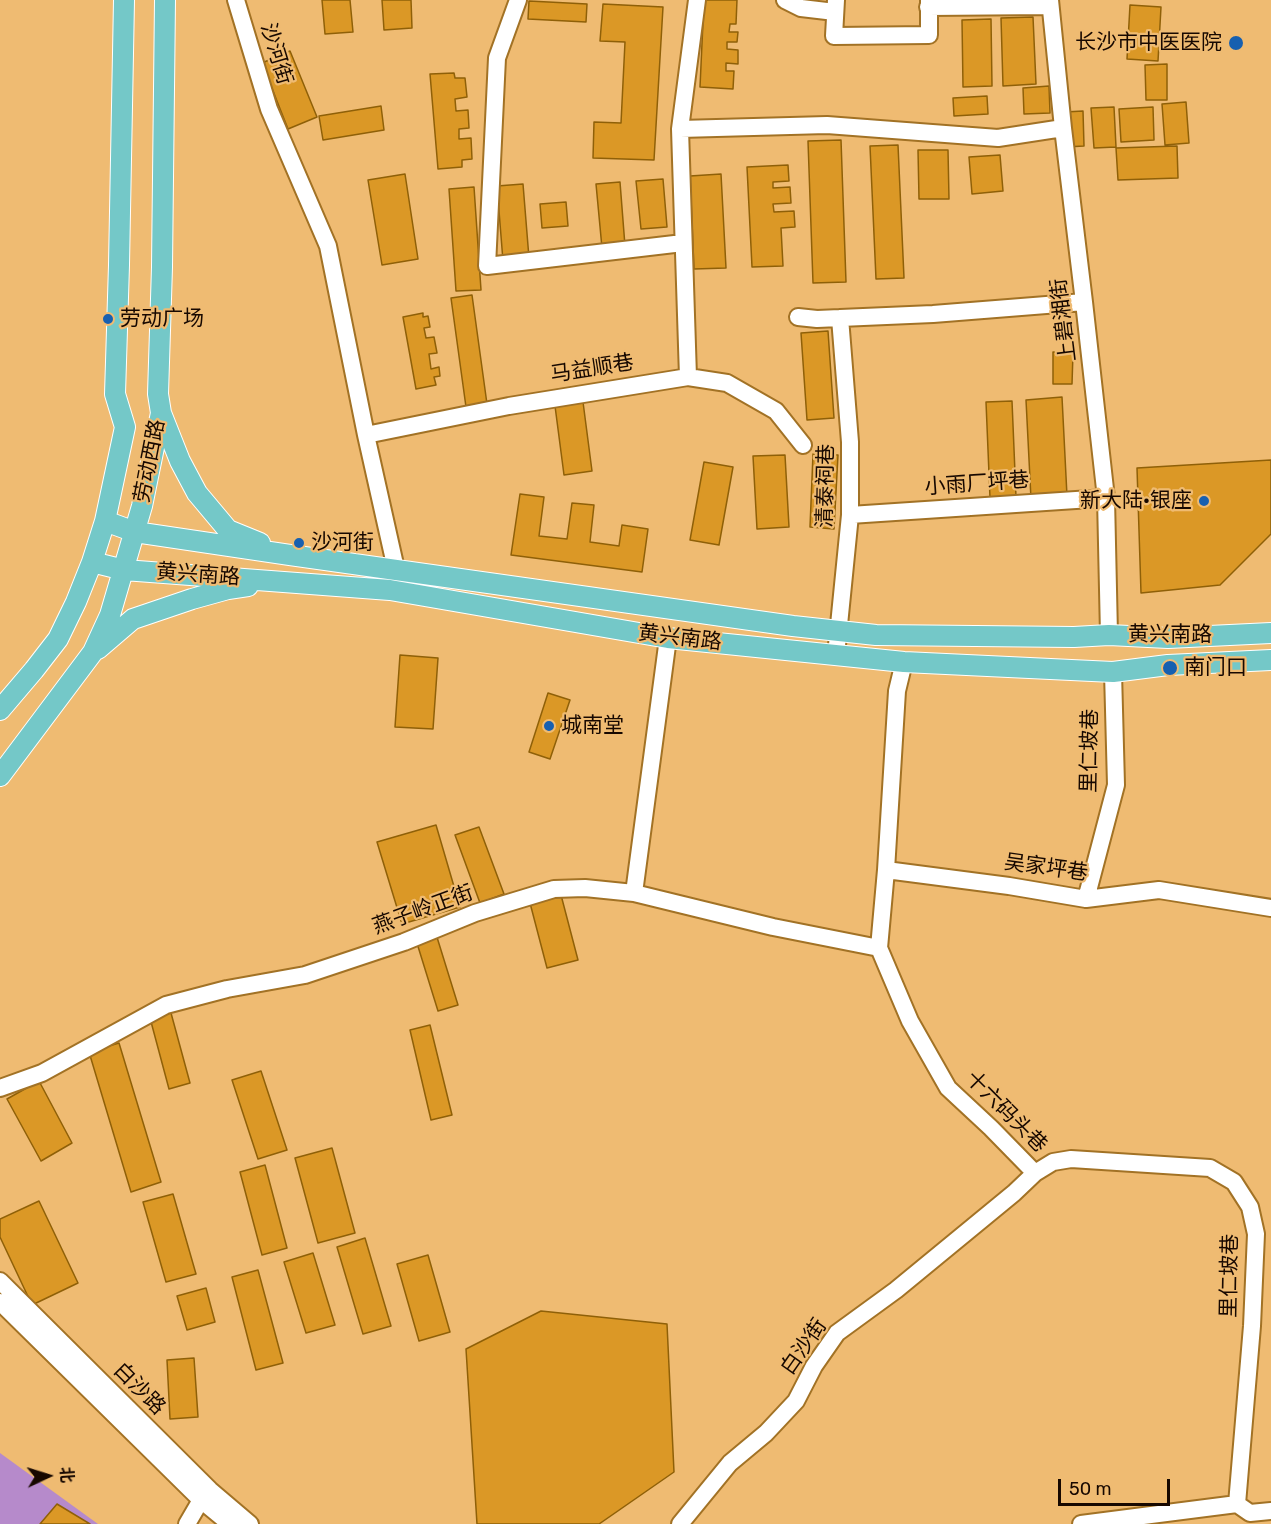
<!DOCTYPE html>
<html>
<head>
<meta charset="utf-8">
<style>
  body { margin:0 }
  #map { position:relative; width:1271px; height:1524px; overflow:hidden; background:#efbb72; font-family:Rubik,"Noto Sans SC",sans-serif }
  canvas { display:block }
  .north { position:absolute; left:18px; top:1446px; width:60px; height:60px; -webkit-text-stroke:4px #efbb72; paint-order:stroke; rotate:86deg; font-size:16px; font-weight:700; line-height:24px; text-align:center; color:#170800 }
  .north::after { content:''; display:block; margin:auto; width:21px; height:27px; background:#170800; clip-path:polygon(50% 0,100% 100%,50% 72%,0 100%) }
  .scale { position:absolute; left:1058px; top:1479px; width:112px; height:27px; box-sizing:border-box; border:3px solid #170800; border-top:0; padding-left:8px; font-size:18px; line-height:21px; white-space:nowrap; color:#170800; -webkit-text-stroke:4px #efbb72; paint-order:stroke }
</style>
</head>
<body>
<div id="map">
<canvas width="1271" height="1524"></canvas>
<div class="north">北</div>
<div class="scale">50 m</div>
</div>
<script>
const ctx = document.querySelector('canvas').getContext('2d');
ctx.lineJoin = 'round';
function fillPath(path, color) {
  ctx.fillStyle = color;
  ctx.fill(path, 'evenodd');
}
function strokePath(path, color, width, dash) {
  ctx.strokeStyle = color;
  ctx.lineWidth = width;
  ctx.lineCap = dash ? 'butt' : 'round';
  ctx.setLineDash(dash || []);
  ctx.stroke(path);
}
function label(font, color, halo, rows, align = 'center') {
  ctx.font = font + ' Rubik,"Noto Sans SC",sans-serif';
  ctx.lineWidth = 4.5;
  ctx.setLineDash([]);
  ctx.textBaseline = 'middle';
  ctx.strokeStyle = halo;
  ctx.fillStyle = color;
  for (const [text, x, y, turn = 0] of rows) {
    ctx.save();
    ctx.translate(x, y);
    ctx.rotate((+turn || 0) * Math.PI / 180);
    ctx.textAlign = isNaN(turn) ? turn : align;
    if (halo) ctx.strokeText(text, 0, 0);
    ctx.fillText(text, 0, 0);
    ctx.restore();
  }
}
fillPath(new Path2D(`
  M0,1453L98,1524H0Z`), '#b68acb');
const building = new Path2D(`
  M322,0H350L353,32L325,34Z
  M382,0H411L412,28L384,30Z
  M704,0H737L736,24H730L729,32H738L737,42H727V49L738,50V64L726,63V71H734L733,89L700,87Z
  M529,1L587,4L586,22L528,19Z
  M603,4L663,7L654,160L593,158L594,122L621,123L625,42L600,41Z
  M1130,5L1161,7L1158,61L1127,59Z
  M1033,17L1036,84L1003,86L1001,18Z
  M991,19L992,86L963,87L962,20Z
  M290,51L317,117L288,129L262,63Z
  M1167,64V100H1146L1145,65Z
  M454,73L455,78H465L467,97L455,99L456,111L468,110L469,128L459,129V139L471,138L472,159L462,160V167L438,169L430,74Z
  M1049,86L1050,113L1024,114L1023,88Z
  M987,96L988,114L954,116L953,98Z
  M1186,102L1189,143L1165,145L1162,104Z
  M381,106L384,130L323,140L319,116Z
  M1114,107L1116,147L1094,148L1091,108Z
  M1153,107L1154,140L1121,142L1119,109Z
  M1083,111L1084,146L1066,147L1065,112Z
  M841,140L846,282L813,283L808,141Z
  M898,145L904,278L876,279L870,146Z
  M1177,146L1178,178L1118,180L1116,148Z
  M918,150H948L949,199H919Z
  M1000,155L1003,191L972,194L969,157Z
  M788,165L789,181L773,182V188L790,187L791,203L773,204L774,212L794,211L795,227L781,228L783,266L752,267L747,167Z
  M405,174L418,259L382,265L368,180Z
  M721,174L726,268L694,269L690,176Z
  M663,179L667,227L641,229L636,181Z
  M620,182L625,246L602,248L596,184Z
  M523,184L529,258L503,261L497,186Z
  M474,187L481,290L456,291L449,189Z
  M566,202L568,226L542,228L540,204Z
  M472,295L487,404L466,407L451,298Z
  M423,313V317L428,316L430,327L424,328L426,338L434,337L437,353L429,354L431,369L439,367L440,376L434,377L436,385L416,389L403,317Z
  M828,331L834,418L807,420L801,333Z
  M1053,352L1073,353L1072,384H1053Z
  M1062,397L1067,496L1031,499L1026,400Z
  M1012,401L1016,497L990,498L986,402Z
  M583,402L592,471L564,475L555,406Z
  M813,454L838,455L834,529L810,527Z
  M785,455L789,527L757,529L753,456Z
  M1271,460V534L1220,585L1141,593L1137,468Z
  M704,462L733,467L719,545L690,540Z
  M520,494L544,497L539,536L567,539L572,503L594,505L590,542L619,546L622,525L648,529L642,572L511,555Z
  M400,655L438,658L433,729L395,727Z
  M548,693L570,700L550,759L529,752Z
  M436,825L460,907L402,924L377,842Z
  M479,827L504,894L480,903L455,835Z
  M561,895L578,960L547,968L530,903Z
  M436,934L458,1005L438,1011L416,940Z
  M171,1013L190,1083L169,1089L150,1018Z
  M430,1025L452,1115L431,1120L410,1030Z
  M119,1043L161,1182L131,1192L89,1052Z
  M261,1071L287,1150L258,1159L232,1080Z
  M39,1081L72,1143L41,1161L7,1099Z
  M332,1148L355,1233L318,1243L295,1158Z
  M265,1165L287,1248L262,1255L240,1172Z
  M173,1194L196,1274L166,1282L143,1202Z
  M39,1201L78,1283L32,1305L0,1237V1219Z
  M365,1238L391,1326L363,1334L337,1247Z
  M313,1253L335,1325L306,1333L284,1262Z
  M428,1255L450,1332L419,1341L397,1264Z
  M258,1270L283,1363L256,1370L232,1277Z
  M206,1288L215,1322L187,1330L177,1296Z
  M541,1311L667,1324L674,1472L599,1524H477L466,1349Z
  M194,1358L198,1417L170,1419L167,1360Z
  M57,1504L90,1524H40Z`);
fillPath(building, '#db9826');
strokePath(building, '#8f6008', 1.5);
const minor = new Path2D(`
  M236,0L269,109L328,246L366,435L396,569
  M518,0L497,58L487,266L683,243
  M785,0L801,8L835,12
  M836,0L834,36L929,35V0
  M1050,0L1063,128L1084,302L1106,498L1109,635
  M928,7L1050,6
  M680,129L827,125L998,138L1063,128
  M798,317L817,319L933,314L1084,302
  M688,377L680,129L697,0
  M366,435L509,406L688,377L727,383L776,411L803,445
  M850,515L1106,498
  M836,655L850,515V442L840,318
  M904,662L897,691L886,870L879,948L910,1021L948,1088L991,1128L1035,1173
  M886,870L1009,886L1086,899L1159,890L1271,908
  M634,893L668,638
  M1086,899L1116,785L1113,672
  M0,1088L42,1073L166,1005L227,989L305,975L404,942L475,913L554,889L585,888L634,893L773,927L879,948
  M0,1281L210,1490L250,1524
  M0,1302L201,1500L230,1524
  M187,1524L201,1500
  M680,1524L730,1463L766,1433L796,1401L814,1366L837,1333L896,1290L1014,1193L1035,1173L1053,1162L1071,1159L1210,1168L1234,1182L1250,1207L1256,1234L1252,1326L1237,1504
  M1081,1524L1237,1504L1250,1513L1271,1511`);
const major = new Path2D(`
  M161,413L180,461L197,493L228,530L260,543
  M105,521L135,532L290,555L793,626L876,635L1074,637L1109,635L1168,638L1271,633
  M92,562L124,570L390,590L668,638L904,662L1113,672L1168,665L1271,660
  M98,649L133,619L192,599L228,589L248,586
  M0,710L34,670L58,639L76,602L92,562L105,521L125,427L115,394L119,265L124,0
  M0,776L93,652L110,615L142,506L161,413L158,394L162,267L165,0`);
strokePath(minor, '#a27225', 20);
strokePath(major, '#fff', 22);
strokePath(minor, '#fff', 16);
strokePath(major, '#74c8c8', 20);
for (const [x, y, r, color] of [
  [1236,43,8,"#1760b0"],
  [108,319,6,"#1760b0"],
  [1204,501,6,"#1760b0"],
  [299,543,6,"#1760b0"],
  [1170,668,8,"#1760b0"],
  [549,726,6,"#1760b0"]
]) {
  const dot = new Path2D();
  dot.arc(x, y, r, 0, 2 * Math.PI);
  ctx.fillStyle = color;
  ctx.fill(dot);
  strokePath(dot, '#efbb72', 2);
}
label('21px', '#170800', '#efbb72', [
  ["长沙市中医医院",1222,43,"right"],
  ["劳动广场",120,319],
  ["新大陆·银座",1192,501,"right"],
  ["沙河街",311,543],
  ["南门口",1184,668],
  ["城南堂",561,726]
], 'left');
label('21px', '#170800', '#efbb72', [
  ["沙河街",276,54,73],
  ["上碧湘街",1064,320,-97],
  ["马益顺巷",592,369,-9],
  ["劳动西路",150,461,-79],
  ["小雨厂坪巷",977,484,-4],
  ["清泰祠巷",826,486,-89],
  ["黄兴南路",198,575,4],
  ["黄兴南路",1170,635],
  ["黄兴南路",680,638,7],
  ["里仁坡巷",1090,751,-89],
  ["吴家坪巷",1046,868,8],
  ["燕子岭正街",423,910,-20],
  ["十六码头巷",1006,1112,45],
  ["里仁坡巷",1230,1276,-89],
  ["白沙街",804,1347,-55],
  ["白沙路",139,1389,45]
]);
</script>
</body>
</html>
